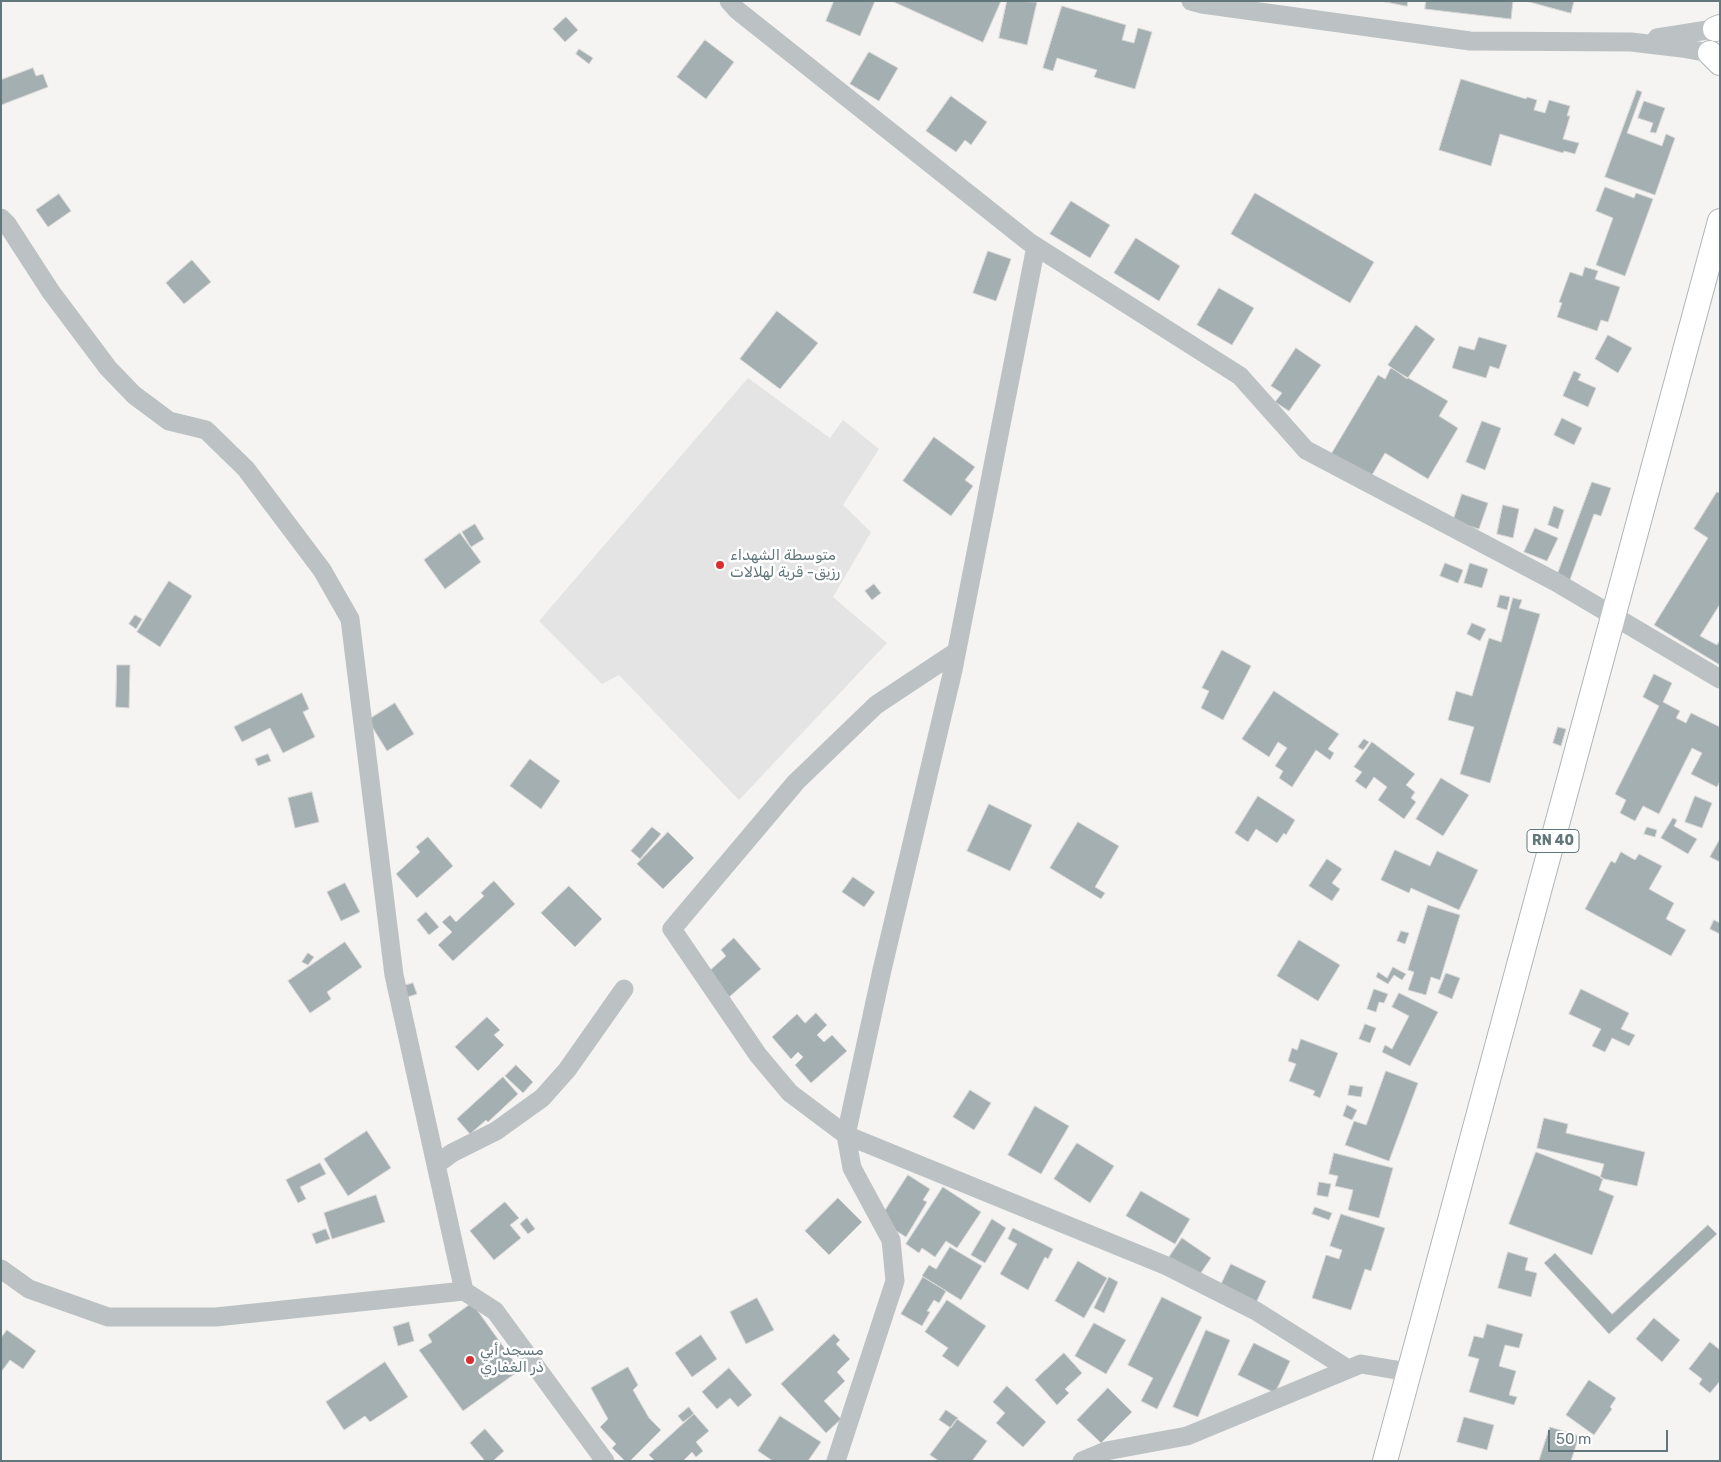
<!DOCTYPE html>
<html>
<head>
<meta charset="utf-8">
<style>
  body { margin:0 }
  #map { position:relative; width:1721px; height:1462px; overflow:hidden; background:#f5f4f2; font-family:Rubik,sans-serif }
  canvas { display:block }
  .frame { position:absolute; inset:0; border:2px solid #62777b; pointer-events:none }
  .scale { position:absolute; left:1548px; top:1430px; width:120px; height:22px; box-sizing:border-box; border:2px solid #62777b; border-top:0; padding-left:6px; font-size:15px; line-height:18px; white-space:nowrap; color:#62777b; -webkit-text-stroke:4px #fff; paint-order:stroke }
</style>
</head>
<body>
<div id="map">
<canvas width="1721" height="1462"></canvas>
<div class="frame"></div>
<div class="scale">50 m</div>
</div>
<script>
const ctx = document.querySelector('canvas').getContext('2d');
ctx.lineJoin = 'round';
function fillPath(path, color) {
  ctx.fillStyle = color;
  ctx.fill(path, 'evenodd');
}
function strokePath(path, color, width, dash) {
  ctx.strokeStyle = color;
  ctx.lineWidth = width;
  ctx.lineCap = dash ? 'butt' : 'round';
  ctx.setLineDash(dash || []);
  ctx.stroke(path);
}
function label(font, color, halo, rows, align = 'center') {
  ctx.font = font + ' Rubik,Vazirmatn,sans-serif';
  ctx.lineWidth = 5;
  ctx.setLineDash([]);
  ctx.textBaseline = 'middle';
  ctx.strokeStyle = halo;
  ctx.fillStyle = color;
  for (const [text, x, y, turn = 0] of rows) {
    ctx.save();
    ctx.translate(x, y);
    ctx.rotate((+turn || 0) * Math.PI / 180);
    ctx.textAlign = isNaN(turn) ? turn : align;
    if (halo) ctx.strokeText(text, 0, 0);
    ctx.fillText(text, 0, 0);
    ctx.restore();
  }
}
fillPath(new Path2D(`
  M748,378L830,438L843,420L879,449L843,505L871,532L833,597L887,643L739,800L619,675L602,684L539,621Z`), '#e3e4e3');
const building = new Path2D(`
  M834,1H875L860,36L826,21Z
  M892,1H1001L983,42Z
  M1007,1L1037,2L1027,45L999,38Z
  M1381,1H1408L1407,6Z
  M1426,1H1513L1511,19L1425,9Z
  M1526,1H1574L1571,13Z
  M1062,6L1126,25L1122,40L1134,43L1138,28L1152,32L1135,89L1094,77L1097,70L1057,58L1053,71L1043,68Z
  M566,17L578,30L565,42L553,29Z
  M705,40L734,62L706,99L677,77Z
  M579,49L593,58L589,64L576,54Z
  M869,52L898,68L879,101L850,84Z
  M33,68L36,76L43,74L48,87L1,105V80Z
  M1461,79L1526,99L1527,97L1537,100L1534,110L1545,113L1549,100L1570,106L1567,116H1570L1563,139L1579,143L1575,154L1564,151L1563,153L1500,134L1491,166L1439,150Z
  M1637,90L1642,92L1627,133L1662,146L1666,134L1675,138L1655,195L1605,177Z
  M951,96L987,122L971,145L965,140L956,152L926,131Z
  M1644,101L1665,108L1656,133L1650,132L1653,123L1638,118Z
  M1605,187L1634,198L1636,193L1653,199L1625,276L1596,265L1613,218L1596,211Z
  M1255,193L1374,262L1350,303L1231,234Z
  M59,194L71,211L48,227L36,210Z
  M1071,201L1110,225L1090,258L1050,234Z
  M1136,238L1180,266L1159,301L1114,273Z
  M988,251L1011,259L996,301L973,293Z
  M192,260L211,282L184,304L166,283Z
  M1585,267L1598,271L1595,279L1620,287L1608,322L1601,320L1597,331L1557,317L1562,303L1559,302L1570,272L1582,276Z
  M1219,288L1254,308L1232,345L1197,325Z
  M777,311L818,343L780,389L740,359Z
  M1416,325L1435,339L1407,379L1388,365Z
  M1608,335L1632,348L1618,373L1595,359Z
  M1479,337L1507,345L1499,369L1490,366L1486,378L1452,368L1459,346L1474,350Z
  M1296,348L1321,365L1289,411L1275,402L1282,393L1271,386Z
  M1391,368L1448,401L1439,416L1458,428L1428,479L1385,453L1366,485L1327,461L1378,375L1385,379Z
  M1574,371L1581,374L1578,380L1596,388L1588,407L1563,396Z
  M1562,418L1582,428L1574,445L1554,435Z
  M1482,421L1501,428L1485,470L1466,462Z
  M934,437L975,467L965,480L973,486L951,516L903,481Z
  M1592,482L1611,488L1601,516L1594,514L1568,585L1555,581Z
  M1717,492L1720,493V604L1700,636L1717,645L1720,640V665L1654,625L1708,538L1694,529Z
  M1462,494L1488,503L1479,529L1453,521Z
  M1503,505L1519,509L1513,538L1497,534Z
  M1554,506L1564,510L1558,529L1548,525Z
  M475,524L484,539L471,547L462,532Z
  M1535,528L1558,538L1547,561L1524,552Z
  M460,533L481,562L445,589L424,560Z
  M1445,563L1463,570L1458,583L1440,576Z
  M1470,563L1488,569L1482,588L1464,583Z
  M169,581L192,596L160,647L137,632Z
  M874,584L881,593L872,600L865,591Z
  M1500,595L1510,597L1507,610L1497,607Z
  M1513,598L1522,600L1519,608L1540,614L1490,783L1460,774L1474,727L1448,720L1456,691L1472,696L1489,638L1501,642Z
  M135,615L142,619L136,629L129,624Z
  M1472,623L1486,629L1480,641L1467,634Z
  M1222,650L1251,666L1223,720L1201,708L1209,691L1202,688Z
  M117,665H130L129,708L116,707Z
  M1654,674L1672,683L1663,702L1680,711L1676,718L1686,723L1691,713L1720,727V781L1717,787L1691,774L1702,753L1692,748L1659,814L1643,806L1635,821L1620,813L1626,800L1615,794L1659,706L1643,697Z
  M1274,691L1339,734L1328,749L1334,753L1330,760L1316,750L1292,787L1279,778L1283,771L1275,766L1287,748L1278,742L1269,757L1242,739Z
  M302,693L309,709L303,712L315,737L283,753L270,728L242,742L234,727Z
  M395,703L414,734L387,751L368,720Z
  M1558,727L1566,729L1561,746L1553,743Z
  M1364,739L1369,742L1363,750L1358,747Z
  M1372,742L1415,774L1406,785L1415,792L1411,798L1416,802L1404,819L1378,800L1387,787L1374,777L1366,789L1355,781L1362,772L1354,767Z
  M268,754L271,761L258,766L255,759Z
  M530,759L560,781L541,809L510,786Z
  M1441,778L1469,795L1443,836L1416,819Z
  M312,792L319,822L295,828L288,798Z
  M1258,796L1295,820L1286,835L1284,833L1277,843L1256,829L1248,842L1235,833Z
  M1695,796L1712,803L1702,828L1685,822Z
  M989,804L1032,825L1010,871L967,851Z
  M1673,818L1677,820L1674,826L1697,839L1688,854L1661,838Z
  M1078,822L1119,846L1095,887L1105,893L1101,899L1050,868Z
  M652,827L661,834L640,859L631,851Z
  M1647,827L1657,830L1655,837L1644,834Z
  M668,832L694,858L663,889L637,864Z
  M428,837L453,866L417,898L396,874L420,852L416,847Z
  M1720,839V862L1710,857Z
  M1395,850L1430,866L1437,851L1478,870L1459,910L1411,888L1409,893L1381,880Z
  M1621,852L1635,860L1639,854L1662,866L1649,889L1674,903L1666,919L1686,930L1671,956L1585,909L1611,861L1615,863Z
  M1327,859L1342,869L1332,883L1340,889L1332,901L1309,886Z
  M853,877L875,892L864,907L842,892Z
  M494,881L515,904L453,961L438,945L452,932L442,922L450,915L456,922L484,896L481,893Z
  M345,883L360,912L341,921L327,892Z
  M569,886L602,919L575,947L541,913Z
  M1428,905L1460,915L1440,980L1431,977L1426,995L1408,990L1414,972L1408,970Z
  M426,912L439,927L429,935L417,920Z
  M1714,920L1720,923V934L1710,929Z
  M1401,931L1409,933L1405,944L1397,941Z
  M734,938L761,969L728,998L707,973L726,956L721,950Z
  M1299,940L1340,965L1318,1001L1277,976Z
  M345,942L362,967L327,992L331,999L310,1013L288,981Z
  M308,953L314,957L308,965L302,962Z
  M1393,967L1406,974L1402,980L1394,975L1388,984L1376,977L1378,972L1387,978Z
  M1446,973L1460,978L1452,999L1438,993Z
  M413,983L417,994L401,999L397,988Z
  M1374,989L1388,994L1384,1003L1379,1002L1376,1012L1367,1009Z
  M1581,989L1629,1013L1621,1029L1635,1035L1629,1046L1612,1038L1605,1052L1592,1046L1601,1029L1569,1014Z
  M1399,993L1438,1012L1410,1066L1382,1052L1385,1045L1392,1049L1409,1016L1392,1007Z
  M816,1013L827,1025L817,1035L824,1042L832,1035L847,1051L811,1083L795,1065L803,1057L798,1052L791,1059L772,1037L797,1014L805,1023Z
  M487,1017L500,1030L494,1035L504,1045L478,1071L455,1047Z
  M1365,1024L1376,1028L1370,1043L1359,1039Z
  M1301,1039L1338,1053L1320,1098L1313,1095L1315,1091L1289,1081L1296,1064L1288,1061L1292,1048L1297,1050Z
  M516,1065L533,1082L523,1093L505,1076Z
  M1386,1071L1418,1083L1389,1161L1345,1145L1354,1121L1366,1125Z
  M503,1077L518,1094L488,1122L486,1120L470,1134L457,1119Z
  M1350,1085L1363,1087L1361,1097L1348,1095Z
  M970,1090L991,1103L974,1130L953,1117Z
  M1347,1105L1357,1110L1352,1120L1343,1116Z
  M1035,1106L1069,1126L1041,1174L1008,1155Z
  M1544,1118L1568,1124L1566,1133L1645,1152L1637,1186L1600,1178L1604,1164L1537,1148Z
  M367,1131L391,1168L348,1196L324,1159Z
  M1077,1143L1114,1166L1090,1203L1054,1179Z
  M1536,1152L1603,1178L1599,1190L1614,1196L1592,1255L1509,1224Z
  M1334,1153L1393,1168L1379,1218L1348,1210L1353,1190L1335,1186L1338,1176L1329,1174Z
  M320,1163L326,1174L300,1187L306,1199L298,1203L286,1180Z
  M908,1175L930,1189L923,1200L927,1202L906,1237L879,1220Z
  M1319,1182L1331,1184L1328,1197L1317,1195Z
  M943,1187L981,1212L957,1248L946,1241L935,1257L922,1248L919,1253L906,1244Z
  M1141,1191L1190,1219L1175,1244L1126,1216Z
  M376,1195L385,1222L332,1239L324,1213Z
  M838,1198L862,1222L829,1255L805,1231Z
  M505,1202L519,1218L510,1225L521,1238L494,1260L470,1231Z
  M1315,1207L1332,1213L1329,1220L1312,1214Z
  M1341,1214L1385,1228L1371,1271L1365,1269L1351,1310L1312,1298L1326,1255L1339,1259L1342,1250L1330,1246Z
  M527,1218L535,1229L528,1234L520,1224Z
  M992,1219L1006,1228L985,1263L971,1255Z
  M1708,1225L1717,1234L1609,1334L1544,1263L1555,1253L1612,1314Z
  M1013,1228L1053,1249L1048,1259L1045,1257L1028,1290L1000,1274L1017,1244L1008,1239Z
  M326,1229L330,1239L316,1244L312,1234Z
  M1182,1238L1211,1258L1198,1277L1161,1269Z
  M950,1247L982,1266L961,1300L922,1276L929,1265L936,1269Z
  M1508,1252L1528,1258L1525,1270L1537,1273L1531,1297L1498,1288Z
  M1078,1261L1107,1278L1084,1318L1055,1301Z
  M1231,1264L1266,1281L1251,1314L1215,1297Z
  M923,1277L946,1291L939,1303L934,1300L927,1311L930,1312L922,1326L901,1314Z
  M1109,1277L1118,1282L1104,1313L1094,1308Z
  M1162,1297L1202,1317L1157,1409L1141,1401L1153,1378L1128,1365Z
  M757,1298L774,1330L746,1344L730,1312Z
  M947,1300L986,1326L958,1367L942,1356L948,1348L925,1332Z
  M472,1303L520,1370L463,1411L419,1350L432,1342L428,1335Z
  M1654,1318L1680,1340L1662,1362L1636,1339Z
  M409,1322L414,1341L398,1346L393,1327Z
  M1094,1323L1126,1340L1106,1374L1075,1356Z
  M1487,1324L1523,1334L1519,1348L1505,1345L1499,1366L1516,1371L1509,1395L1517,1397L1514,1405L1469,1392L1479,1359L1468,1356L1474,1336L1483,1338Z
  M7,1330L36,1351L23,1369L10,1360L1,1372V1338Z
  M1206,1330L1230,1340L1198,1417L1173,1407Z
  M834,1334L840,1340L836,1344L850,1359L837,1372L845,1381L824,1401L841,1419L826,1433L781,1384Z
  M701,1335L717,1359L692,1377L675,1353Z
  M1710,1342L1720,1350V1381L1710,1393L1699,1384L1702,1379L1689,1369Z
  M1254,1343L1290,1361L1275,1393L1238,1375Z
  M1064,1353L1082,1373L1065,1389L1069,1393L1057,1405L1035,1380Z
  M385,1362L408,1397L370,1422L365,1416L344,1430L326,1402Z
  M628,1367L638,1385L633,1390L649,1418L661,1430L630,1461H625L612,1448L616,1444L600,1427L608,1419L591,1388Z
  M729,1368L752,1395L738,1407L730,1398L717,1409L702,1392Z
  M1589,1380L1616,1398L1610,1407L1612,1409L1594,1435L1566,1415Z
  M1007,1386L1046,1422L1023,1447L996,1423L1005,1413L993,1402Z
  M1108,1388L1132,1412L1101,1443L1077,1420Z
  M689,1407L694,1414L683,1422L678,1416Z
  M946,1410L958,1418L951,1428L939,1420Z
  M694,1414L709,1431L696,1442L703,1451L696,1457L692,1452L683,1461H655L649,1455Z
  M780,1416L821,1442L808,1461H773L758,1451Z
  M1464,1417L1494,1425L1487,1450L1457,1442Z
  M957,1419L987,1441L972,1461H939L930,1455Z
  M1550,1427L1579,1436L1571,1461H1539Z
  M485,1429L504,1451L493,1461H485L470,1443Z`);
fillPath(building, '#a4afb1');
strokePath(building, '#d6d6d4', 1);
const major = new Path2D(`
  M1715,29L1720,27
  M1710,53L1720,63
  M1385,1461L1720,221`);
strokePath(major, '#b0b6b8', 26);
strokePath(new Path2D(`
  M729,1L737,10L1029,242L1240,376L1306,450L1556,582L1720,679
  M1191,1L1202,4L1470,41L1631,42L1682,48L1720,55
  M1657,38L1720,28
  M1,218L7,224L51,292L108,368L134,395L169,421L206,430L246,469L322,570L350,619L394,975L464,1291L495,1311L605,1461
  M956,652L876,705L796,782L672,929L758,1055L790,1093L846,1135L1167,1266L1256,1311L1348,1369
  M437,1164L452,1153L496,1131L542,1098L567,1070L624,989
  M1,1269L29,1289L108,1317H216L464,1291
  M836,1461L895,1281L891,1240L852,1168L846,1135L882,970L953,670L1036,246
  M1082,1461L1106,1451L1187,1436L1361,1364L1408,1372`), '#bcc2c3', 19);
strokePath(major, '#fff', 24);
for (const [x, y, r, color] of [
  [720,565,5,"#d92d32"],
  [470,1360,5,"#d92d32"]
]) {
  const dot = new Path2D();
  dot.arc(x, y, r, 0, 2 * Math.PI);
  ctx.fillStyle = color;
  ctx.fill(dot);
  strokePath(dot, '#fff', 2);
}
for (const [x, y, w] of [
  [1553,841,52]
]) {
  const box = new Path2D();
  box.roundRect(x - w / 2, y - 11.5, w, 23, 4);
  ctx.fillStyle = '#fff';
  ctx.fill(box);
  strokePath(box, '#62777b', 1);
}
label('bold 14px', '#62777b', null, [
  ["RN 40",1553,841]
]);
label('15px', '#62777b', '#fff', [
  ["متوسطة الشهداء",730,556],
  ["رزيق- قرية لهلالات",730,573],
  ["مسجد أبي",480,1351],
  ["ذر الغفاري",480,1368]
], 'left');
</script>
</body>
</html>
